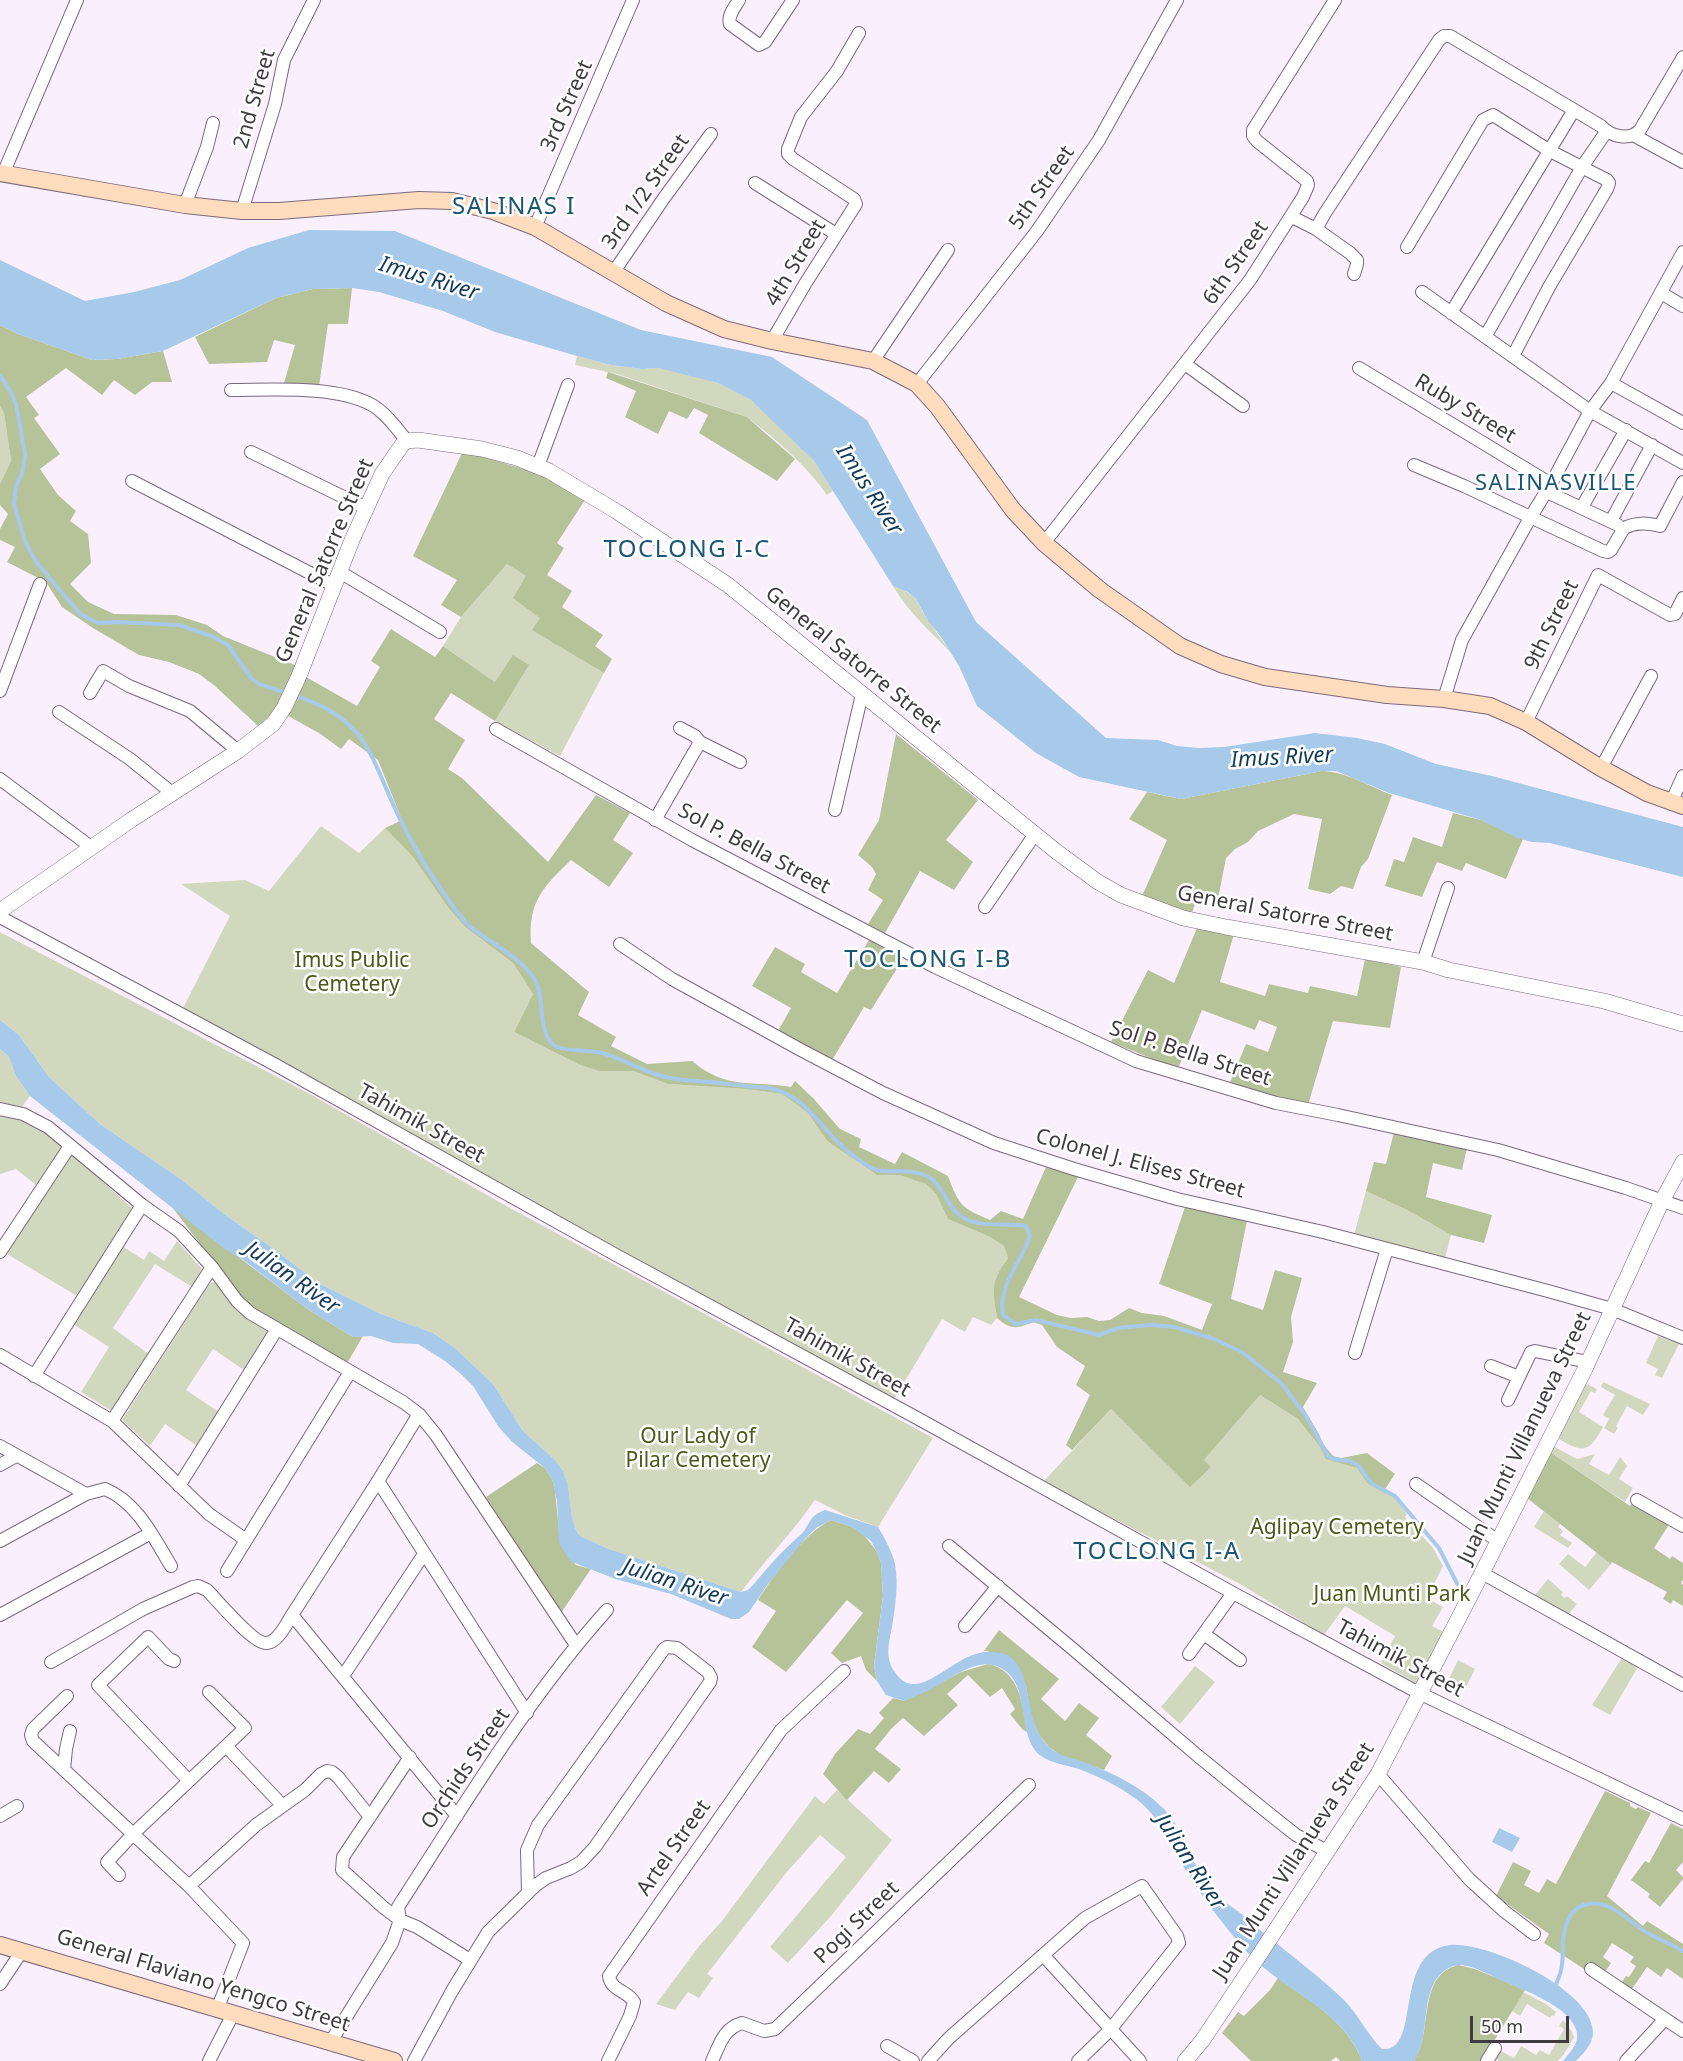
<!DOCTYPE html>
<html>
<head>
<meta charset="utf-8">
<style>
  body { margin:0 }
  #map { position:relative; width:1683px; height:2061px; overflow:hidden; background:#faf0fd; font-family:"Noto Sans",sans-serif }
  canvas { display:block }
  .scale { position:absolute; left:1470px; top:2016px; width:99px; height:27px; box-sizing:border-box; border:3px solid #403a42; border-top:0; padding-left:8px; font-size:18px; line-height:21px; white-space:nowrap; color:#403a42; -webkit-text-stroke:4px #fff; paint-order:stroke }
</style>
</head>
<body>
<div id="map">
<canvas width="1683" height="2061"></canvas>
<div class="scale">50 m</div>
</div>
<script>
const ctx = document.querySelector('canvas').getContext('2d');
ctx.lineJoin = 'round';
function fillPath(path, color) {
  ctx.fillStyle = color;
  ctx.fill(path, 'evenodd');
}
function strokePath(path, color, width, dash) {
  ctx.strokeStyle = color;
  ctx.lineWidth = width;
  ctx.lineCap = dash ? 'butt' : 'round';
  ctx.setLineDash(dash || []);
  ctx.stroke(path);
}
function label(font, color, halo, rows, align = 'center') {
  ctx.font = font + ' "Noto Sans",sans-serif';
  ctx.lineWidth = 5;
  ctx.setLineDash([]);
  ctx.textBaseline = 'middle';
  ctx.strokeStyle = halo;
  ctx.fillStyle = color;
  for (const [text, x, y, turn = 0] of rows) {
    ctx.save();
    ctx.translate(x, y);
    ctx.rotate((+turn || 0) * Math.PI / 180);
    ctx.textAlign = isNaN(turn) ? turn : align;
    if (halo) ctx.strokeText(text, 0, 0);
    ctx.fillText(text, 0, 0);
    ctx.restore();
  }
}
fillPath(new Path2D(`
  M577,356L611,365L642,369L658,368L688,375L718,383L736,392L751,400L767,414L814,461L833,491L827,495C806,465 776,439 747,417L617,374L575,365Z
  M0,406L4,413L11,461L0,484Z
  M507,564L526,576L540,618L533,630L604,673L560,756L495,721L529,665L495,682L443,646L461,617Z
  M893,586C923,597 914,602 930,623C937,634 945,644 953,655C932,632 909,614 893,586Z
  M321,826L359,853L385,828L413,857L447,906L465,927L513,963L533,994L514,1032L580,1065L599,1071H633L668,1084L746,1089L782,1094L808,1113L827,1141L877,1175H899L926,1184L936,1194L948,1219L990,1237L1004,1246L1008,1258C994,1277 993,1295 997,1318L991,1325L973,1317L965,1332L942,1319L893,1401L182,1010L230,916L181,884L245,880L269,891Z
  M0,932L310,1094L501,1203L933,1438L878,1527L847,1516L815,1500C793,1532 765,1560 741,1592L609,1549L580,1536L576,1530L572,1517L568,1485L563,1471L555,1460L523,1431L493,1384L455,1348L433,1333L381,1314L318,1283L274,1249L224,1214L182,1180L100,1124L49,1077L19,1035L0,1020Z
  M0,1049L9,1057L16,1076L30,1096L21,1108L0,1105Z
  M2,1112L41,1127L63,1146L36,1185L16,1169L0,1174V1113Z
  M70,1152L132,1208L77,1296L7,1254Z
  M1366,1191L1409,1211L1451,1235L1445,1258L1354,1235Z
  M177,1241L202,1269L192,1287L155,1264L113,1328L150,1355L112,1411L81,1392L109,1347L73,1324L122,1246L144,1260L149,1251L164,1261Z
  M212,1282L217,1284C236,1310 240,1315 268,1331L244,1370L213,1349L186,1390L219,1412L197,1446L165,1424L150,1446L122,1420L208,1286Z
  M1658,1336L1679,1344L1662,1378L1655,1375L1658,1369L1646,1363Z
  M1603,1382L1650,1404L1643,1415L1627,1406L1616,1426L1618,1428L1614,1434L1604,1428L1609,1419L1603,1415L1615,1395L1601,1387Z
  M1585,1383L1597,1389L1595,1393L1591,1391L1579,1412L1603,1427C1588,1454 1583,1453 1557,1438L1580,1391L1582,1392Z
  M1260,1395L1298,1419L1320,1447L1326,1458L1357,1468L1367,1483L1395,1498L1407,1514L1405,1517L1433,1548L1443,1566L1427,1598L1443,1607L1432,1626L1444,1632L1416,1683L1381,1663L1395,1636L1345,1606L1324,1635L1240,1584L1043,1482L1111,1409L1190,1486L1210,1467L1204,1460Z
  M1553,1446L1577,1459L1595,1454L1589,1464L1609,1475L1620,1457L1627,1466L1619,1479L1633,1488L1625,1502L1550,1452Z
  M1544,1511L1560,1524L1558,1527L1563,1531L1560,1535L1572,1543L1568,1548L1534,1527Z
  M1597,1552L1611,1564L1589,1590L1559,1564L1568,1554L1585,1567Z
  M1548,1579L1563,1592L1561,1595L1565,1598L1567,1596L1577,1604L1567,1616L1538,1600L1537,1596H1534Z
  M1623,1656L1639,1665L1610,1715L1592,1705Z
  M1458,1660L1475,1669L1464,1691L1447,1683Z
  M1195,1666L1215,1682L1180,1724L1161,1707Z
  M837,1790L892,1840L831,1916L788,1963L770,1947L846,1857L820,1835L786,1873L707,1974L713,1978L699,1998L688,1992L675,2010L656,2004L700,1945L722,1921L815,1796L824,1804Z
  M1523,1992L1546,2004L1556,2012L1554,2016L1552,2015L1550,2018L1527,2004L1520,2016L1512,2011Z
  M1563,2020L1572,2032L1574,2037L1564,2054L1558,2061H1499L1494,2058L1499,2050L1514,2058L1521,2046L1536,2055L1540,2050L1549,2055L1564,2029L1559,2026Z`), '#d1d8be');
fillPath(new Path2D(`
  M352,288L348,324H328L319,386L284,383L295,345L274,340L267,362L209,364L195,337L276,298L313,289Z
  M0,325L18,334L92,360L117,359L163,351L172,382H152L135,395L114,380L102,395L66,368L26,397L39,415L34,418L60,454L40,469L58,495L76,511L70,521L88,534L91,563L70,584L88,602L114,614L176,615L207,625L223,636L297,666L273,713L258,726L215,686L199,674L169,662L139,655L93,628L62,607L46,582L7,562L15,547L0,540V529L8,514L0,505V484L11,461L4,413L0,406Z
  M608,372L747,417L795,459L777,481L699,433L708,415L694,408L687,419L669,411L658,434L625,417L636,391L606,378Z
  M463,451L537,473L585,500L557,543L564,548L547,575L572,591L562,607L603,635L595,646L612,659L604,673L532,630L540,618L513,598L526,576L507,564L461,617L441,605L457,580L413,556Z
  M391,629L435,657L443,646L495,682L513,655L529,665L495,721L451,693L434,719L465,740L448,769L462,778L548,862L596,795L630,813L613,840L633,853L609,887L571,860C543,887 528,902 531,943L589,992L578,1015L616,1037L611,1046L647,1064L692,1061C727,1090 749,1080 791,1087L795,1081L813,1098L840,1129L861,1139L859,1147L895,1164L902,1152L948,1176C959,1205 961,1208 990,1220L1001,1211L1023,1219L1046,1167L1078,1177L1019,1297L1057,1315L1071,1318L1087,1317L1099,1321L1110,1320L1129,1308L1142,1313L1164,1316L1202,1330L1212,1304L1159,1284L1185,1207L1247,1221L1231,1299L1263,1310L1275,1270L1302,1278L1291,1317L1293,1342L1283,1372L1317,1383L1303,1407L1319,1434L1323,1444L1333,1456L1341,1458L1367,1453L1395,1474L1383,1492L1367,1483L1357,1468L1326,1459L1320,1447L1298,1419L1260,1395L1204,1460L1211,1467L1190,1487L1111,1409L1072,1450L1066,1445L1090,1395L1076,1385L1085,1366L1057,1347L1042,1325L1033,1322C1017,1329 1011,1330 997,1318C993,1290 990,1283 1008,1258L1004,1246L990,1237L948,1219L936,1194L926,1184L899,1175H877L827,1141L808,1113L782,1094L746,1089L668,1084L633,1071H599L580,1065L514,1032L533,994L513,963L465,927L447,906L413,857L385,828L402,820L378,760L349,739L341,749L319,733L288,716L306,677L357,706L380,667L371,661Z
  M896,734L978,800L946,840L973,862L954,890L920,871L885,933L868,924L883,900L868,890L876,874L872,867L858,855L879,820Z
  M1322,771C1348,772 1368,786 1392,795L1368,859L1361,867L1353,889L1341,886L1330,894L1308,889L1322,819L1294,814L1258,831L1248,842L1235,849L1226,858L1218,899L1198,895L1192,913L1163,905L1142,896L1167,840L1129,819L1147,792L1181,799Z
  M1453,813L1481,820L1523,839L1506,879L1466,863L1462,871L1437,862L1422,897L1385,886L1394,859L1404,862L1413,837L1442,847Z
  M1197,928L1234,934L1220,982L1265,996L1269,984L1308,993L1310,986L1357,996L1365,959L1401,967L1390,1028L1333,1021L1308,1105L1229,1085L1246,1044L1268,1052L1277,1027L1259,1020L1255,1030L1202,1010L1178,1069L1111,1042L1148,970L1174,983Z
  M869,940L903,959L871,1010L864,1007L831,1062L778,1031L791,1008L752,986L775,947L805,964L801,972L837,993Z
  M1394,1132L1467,1148L1462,1170L1433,1163L1426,1197L1492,1215L1484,1243L1451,1235L1409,1211L1366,1191L1374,1162L1386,1164Z
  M172,1207L309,1310L353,1337L363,1336L346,1365L255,1310L242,1299Z
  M1550,1452L1630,1506L1633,1502L1670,1523L1654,1548L1670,1559L1672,1556L1683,1563V1580L1681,1583L1683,1585V1606L1673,1600L1671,1604L1663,1599L1667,1592L1612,1562L1611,1564L1527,1498Z
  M537,1463L545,1468L552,1479L555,1490L560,1543L576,1565L591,1569L561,1613L486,1497Z
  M831,1520L852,1527L863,1534L876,1550L881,1563L883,1596L874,1665L877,1681L866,1670L861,1656L842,1663L831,1653L863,1613L847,1600L786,1672L752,1647L776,1611L758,1600C774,1575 804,1533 831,1520Z
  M999,1630L1059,1679L1041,1699L1065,1721L1079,1703L1099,1718L1086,1735L1112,1756L1104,1770L1062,1756L1049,1747L1039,1735L1031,1716L1026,1686L988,1651H984Z
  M988,1664C1020,1670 1023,1706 1027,1732L1022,1729L1010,1714L1015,1709L1002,1688L990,1697L968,1675L947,1694L958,1705L924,1736L903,1718L891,1729L875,1749L901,1769L889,1783L874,1771L847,1800L823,1774L835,1754L858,1729L870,1734L884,1718L879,1713L893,1698L904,1701L961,1672Z
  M1605,1791L1630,1803V1806L1636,1809L1638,1807L1651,1813L1607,1896L1643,1926L1647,1921L1683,1944V1979L1667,1968L1661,1977L1647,1967L1632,1989L1622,1982L1626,1976L1629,1977L1636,1966L1630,1962L1634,1957L1612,1943L1603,1957L1611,1963L1605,1972L1589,1962L1584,1969L1544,1943L1549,1934L1496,1896L1513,1862L1531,1871L1524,1885L1539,1893L1547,1879L1556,1884Z
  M1671,1823L1683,1829V1862L1676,1870L1683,1877V1879L1660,1907L1648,1897L1650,1894L1631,1880L1645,1861L1649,1863Z
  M1458,1965L1475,1969L1525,1990L1482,2061H1414C1434,2032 1416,1976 1458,1965Z
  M1278,1978C1311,2002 1347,2021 1362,2061H1340L1336,2057L1331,2061H1251L1222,2033L1238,2012L1244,2016L1270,1990Z`), '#b6c297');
fillPath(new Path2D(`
  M309,230L395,231L641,330L772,357L867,420L976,622L1106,738L1158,740L1177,746L1199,748L1224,747L1315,733L1357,738L1385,744L1436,764L1492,776L1683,827V877L1550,843L1532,842L1517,838L1481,820L1389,793L1336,771H1322L1181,799L1079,777L1036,753L977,706L959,666L941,637L928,621L916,599L908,592L893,586L814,461L751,400L718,383L658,368L642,369L611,365L577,356L495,332L443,311L379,292L352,288L313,289L276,298L163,351L117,359L92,360L18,334L0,325V260L85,301L134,292L180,280L248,248Z
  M0,1020L19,1035L49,1077L100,1124L182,1180L224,1214L274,1249L318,1283L381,1314L433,1333L455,1348L493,1384L523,1431L555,1460L563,1471L568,1485L572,1517L576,1530L580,1536L609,1549L741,1592L748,1590L753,1585C768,1567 781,1552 799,1536C811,1526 807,1516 825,1510L878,1527C885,1539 892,1551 895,1564C899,1585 895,1607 892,1627C890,1637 887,1649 889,1659C890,1665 893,1670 897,1675C922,1706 956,1647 993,1652C1000,1653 1008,1653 1013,1659C1034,1680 1023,1721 1048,1746C1059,1757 1075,1758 1089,1764C1115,1774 1143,1788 1163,1808C1186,1831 1191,1868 1214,1892C1221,1900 1231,1906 1239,1912C1273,1942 1310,1968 1343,1999C1358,2014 1367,2034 1382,2049C1423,2053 1391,1952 1450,1945C1487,1941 1596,1991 1593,2034C1592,2045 1583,2054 1576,2061H1563C1569,2053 1579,2044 1577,2033C1573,2007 1521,1989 1500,1980C1488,1974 1474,1966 1461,1965C1455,1965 1449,1967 1444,1971C1418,1992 1432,2035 1414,2061H1362C1342,2007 1284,1992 1248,1953C1229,1932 1205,1901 1190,1877C1172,1850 1166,1825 1140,1802C1124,1789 1102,1778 1084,1771C1070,1765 1054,1765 1041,1756C1014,1735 1034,1679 996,1666C975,1658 947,1681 930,1690C921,1694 913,1697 904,1701L886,1695L882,1689L877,1681L874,1665L883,1596L881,1563L876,1550L871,1541L852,1527L831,1520L816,1528L805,1539L768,1584L749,1612L739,1619H731L671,1594L615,1579L570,1561L559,1543L557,1501L552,1479L545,1468L512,1442L498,1426L473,1386L462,1375L445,1361L418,1344L393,1343L371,1336L353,1337L309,1310L242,1259L226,1250L30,1096L16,1076L9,1057L0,1049Z
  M1499,1828L1520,1838L1512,1852L1492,1842Z`), '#a7caea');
strokePath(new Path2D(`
  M0,375L11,393L16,404L25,454L23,471L16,486L14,503L25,542L37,563L80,614L98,623L117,622L179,625L214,637L228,645L251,678L259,684L286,693
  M293,695C370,719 369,756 400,819C418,855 440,891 466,923C470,928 478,932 484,937C502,949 523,961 535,980C546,998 536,1037 557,1047C566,1051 590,1050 602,1053C625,1059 646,1074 670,1078C686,1081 703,1081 720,1083C736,1085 753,1087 770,1088C809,1097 820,1130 850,1153C859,1160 871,1170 882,1171C897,1172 913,1169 927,1176C942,1184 945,1201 956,1212C973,1230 1004,1222 1026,1226L1030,1236C1022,1262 997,1286 1003,1315L1016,1324L1036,1320L1099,1335L1118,1328L1151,1325L1175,1327L1214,1339L1242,1352L1281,1383L1306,1416L1328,1456L1333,1459L1350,1461L1359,1466L1372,1484L1395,1496L1439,1548L1464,1597
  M1554,1988C1569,1961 1558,1949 1566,1925C1569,1916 1575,1908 1584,1905C1609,1897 1626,1920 1646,1932C1658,1939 1671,1944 1683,1951`), '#a7caea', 4);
const minor = new Path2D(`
  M739,0C735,7 727,16 730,24L759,45L765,42L793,0
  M1635,136L1683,162
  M3,174L77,0
  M755,183L836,234
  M185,205L207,147L213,123
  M242,211L275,104L284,60L314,0
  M1292,217L1316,229L1325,213L1439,40L1444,36H1450L1601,126C1611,137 1630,141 1640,130L1683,57
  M535,227L633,0
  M1316,229L1350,253L1357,260V264L1354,274
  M1407,247L1483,120L1493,115L1550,151L1607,180L1609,183L1607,189L1549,287L1513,356
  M613,273L664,198L711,134
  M1422,292L1590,411L1683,463
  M1661,293L1683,306
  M1451,313L1574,110
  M1485,337L1582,167L1606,132
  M772,341L805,284L856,204L854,199L793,159L788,154V149L801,117L837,71L859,33
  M873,361L948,250
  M1185,364L1243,406
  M1359,368L1551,484
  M1611,383L1683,423
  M917,384L1037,231L1099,140L1177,0
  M231,390C271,390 336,385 372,405C386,413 397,429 407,441
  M251,452L366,508
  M1414,465L1464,486L1603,551L1608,552L1611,550L1624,528
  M538,466L568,385
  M132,481L335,586
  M1547,492L1618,525
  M1582,507L1626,430
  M1611,521L1652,445
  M1624,528C1636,522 1647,523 1660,526L1683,482
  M1044,543L1250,280L1303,197L1308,185L1307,181L1257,141L1253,136V130L1335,0
  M340,572L440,632
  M0,691L40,584
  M90,693L103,671L129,686L190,711L238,751
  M1444,699L1462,640L1530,518L1551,484L1590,411L1611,383L1683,252
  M59,712L130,759L172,793
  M1526,722L1598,575L1670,615L1675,614L1683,598
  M680,728L695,736L700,742L740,762
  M496,729L692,840L935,967L1136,1061L1276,1103L1338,1115L1498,1150L1626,1188L1683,1208
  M1601,768L1651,676
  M0,779L91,847
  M1671,803L1683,776
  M835,810L862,694
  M655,820L700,742
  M985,907L1035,834
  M0,917L274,1064L616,1255L917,1418L1233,1593L1419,1693L1683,1819
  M620,944L672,979L801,1050L883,1093L994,1143L1074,1169L1177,1199L1323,1232L1548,1291L1612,1309L1683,1338
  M1423,962L1448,888
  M0,1109L23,1114L48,1127L142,1205L179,1231L212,1267L237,1301L250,1313L403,1402L419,1414L436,1435L576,1645
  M0,1252L70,1146
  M1355,1353L1387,1249
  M0,1355L112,1421L209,1514L246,1540
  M1491,1366L1519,1377
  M34,1376L142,1205
  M1508,1400L1531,1352L1535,1351L1588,1362
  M419,1414L378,1481L292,1615L457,1816
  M112,1421L212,1267
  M0,1446L86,1494
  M0,1465L16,1456
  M378,1481L527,1713
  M1416,1484L1498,1541
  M179,1486L277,1329
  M1637,1500L1683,1526
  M0,1541L86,1494L105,1489C137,1502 154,1538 171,1566
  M949,1546L1074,1650L1198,1756L1267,1812L1296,1835L1327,1851
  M227,1571L350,1372
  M1482,1573L1683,1685
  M0,1615L151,1533
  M965,1626L998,1586
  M1204,1634L1240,1660
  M1189,1654L1233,1593
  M174,1661L169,1659L148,1637L98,1685L189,1781
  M51,1662L143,1609L193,1587L198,1586L207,1590C217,1600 254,1645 267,1643C278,1642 287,1623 292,1615
  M343,1676L424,1554
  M67,1696L33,1729L31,1735L33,1741L189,1886L243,1943L217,2010
  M226,1746L282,1805
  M410,1757L343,1857L342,1870L383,1907L400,1920L417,1927L470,1960
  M64,1770L66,1749L70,1731
  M1378,1774L1469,1879L1504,1911L1534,1934
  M0,1816L17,1806
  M119,1875L107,1862L134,1833L245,1728L209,1692
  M189,1886L256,1825L305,1790L321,1774L327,1771L332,1772L338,1777L370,1817
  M400,1920L398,1907C463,1807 527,1699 607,1610
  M1043,1955L1140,2061
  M1591,1969L1683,2031
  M0,1984L22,1951
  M330,2043L392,1943L400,1920
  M887,2046L913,2061
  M209,2061L233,2014
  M414,2061L452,1991L488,1932L536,1885L546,1878L571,1868L581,1862L595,1847L710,1682L711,1678L708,1672L677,1648L667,1647L664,1649L538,1825L527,1850L528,1892
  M608,2061L630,2016L634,2002C627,1990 611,1991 609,1976L781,1730L844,1671
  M712,2061C720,2044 723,2029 742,2023L764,2031L775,2029L1029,1785
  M928,2061L949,2038L1085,1918L1142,1886L1177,1936L1179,1943L1110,2030L1078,2061
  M1487,2061L1495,2048
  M1626,2061L1665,2019`);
const tertiary = new Path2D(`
  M0,911L131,820L238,751L273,724L284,708L299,676L352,540L382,474L402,445L407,441L418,440L482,449L517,458L549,471L616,511L728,585L1057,852L1098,882L1121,895L1183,918L1226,927L1423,962L1449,970L1604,1001L1683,1024
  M1185,2061L1202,2041L1254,1963L1378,1774L1482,1573L1585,1369L1662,1201L1683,1162`);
const secondary = new Path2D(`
  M0,173L185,205L242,211H279L419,200L452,201L493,211L535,227L666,303L724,329L772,341L873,361L917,384L937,406L1013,510L1044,543L1100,590L1180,646L1221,664L1265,677L1387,695L1444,699L1490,706L1526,722L1601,768L1647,793L1683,806
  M0,1945L394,2061`);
strokePath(minor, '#796a7e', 14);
strokePath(tertiary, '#796a7e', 16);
strokePath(secondary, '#796a7e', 18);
strokePath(minor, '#fff', 12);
strokePath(tertiary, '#fff', 15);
strokePath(secondary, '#fedcbd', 16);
label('21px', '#403a42', '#fff', [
  ["2nd Street",255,99,-74],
  ["3rd Street",567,106,-66],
  ["5th Street",1042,188,-55],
  ["3rd 1/2 Street",646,192,-55],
  ["4th Street",796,263,-59],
  ["6th Street",1236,263,-55],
  ["Ruby Street",1465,409,31],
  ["General Satorre Street",325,561,-67],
  ["9th Street",1552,625,-64],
  ["General Satorre Street",853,660,39],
  ["Sol P. Bella Street",754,849,28],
  ["General Satorre Street",1285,914,11],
  ["Sol P. Bella Street",1190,1054,18],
  ["Tahimik Street",421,1124,29],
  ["Colonel J. Elises Street",1140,1164,15],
  ["Tahimik Street",847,1358,29],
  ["Juan Munti Villanueva Street",1525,1438,-64],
  ["Tahimik Street",1400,1659,28],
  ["Orchids Street",466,1769,-56],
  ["Artel Street",674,1848,-55],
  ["Juan Munti Villanueva Street",1294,1861,-57],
  ["Pogi Street",857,1923,-44],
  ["General Flaviano Yengco Street",203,1981,17]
]);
label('21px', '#4c5919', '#fff', [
  ["Imus Public",352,961],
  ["Cemetery",352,985],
  ["Our Lady of",698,1437],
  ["Pilar Cemetery",698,1461],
  ["Aglipay Cemetery",1337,1528],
  ["Juan Munti Park",1392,1595]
]);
label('italic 22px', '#113a59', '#fff', [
  ["Imus River",429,279,17],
  ["Imus River",869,490,57],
  ["Imus River",1282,758,-3],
  ["Julian River",292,1278,35],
  ["Julian River",675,1583,18],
  ["Julian River",1190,1862,57]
]);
ctx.letterSpacing = '1.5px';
label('22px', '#1b5676', '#fff', [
  ["SALINASVILLE",1556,484]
]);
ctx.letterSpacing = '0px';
ctx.letterSpacing = '1.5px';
label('24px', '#1b5676', '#fff', [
  ["SALINAS I",514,207],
  ["TOCLONG I-C",687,550],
  ["TOCLONG I-B",928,960],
  ["TOCLONG I-A",1157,1552]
]);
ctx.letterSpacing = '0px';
</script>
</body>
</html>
